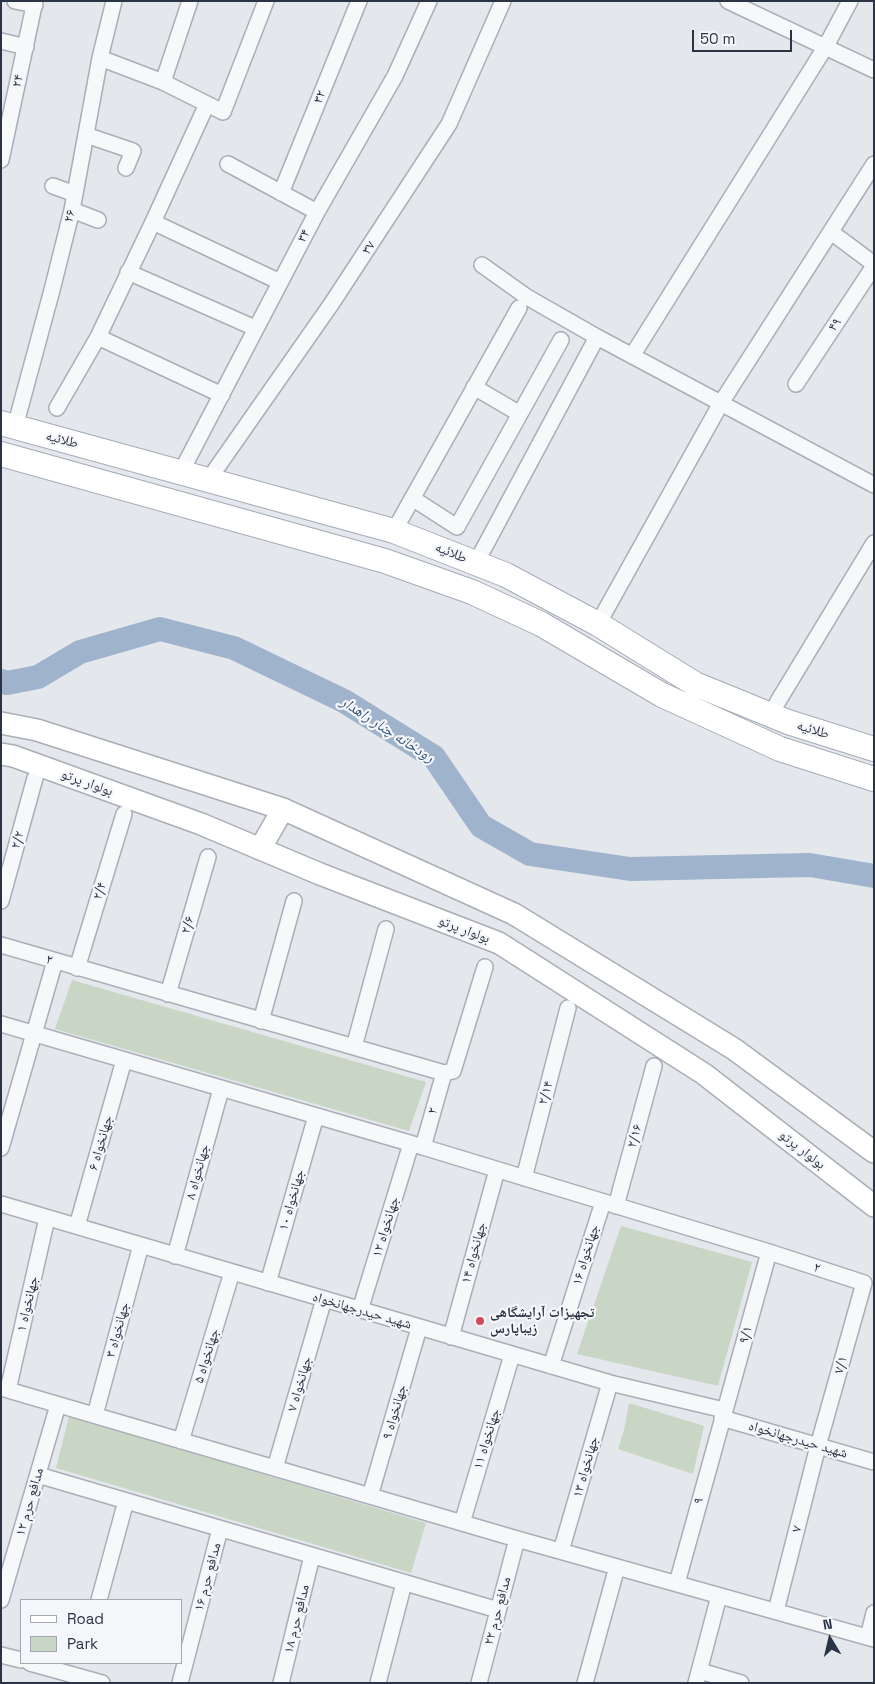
<!DOCTYPE html>
<html>
<head>
<meta charset="utf-8">
<style>
  body { margin:0 }
  #map { position:relative; width:875px; height:1684px; overflow:hidden; background:#e4e7ec; font-family:"Space Grotesk",sans-serif }
  canvas { display:block }
  .frame { position:absolute; inset:0; border:2px solid #2b3445; pointer-events:none }
  .legend { position:absolute; left:20px; top:1599px; width:162px; height:65px; box-sizing:border-box; background:#f4f6f9; border:1px solid #a4a8b1; margin:0; padding:6px 9px; list-style:none; font-size:15px; color:#2b3445 }
  .legend li { display:flex; align-items:center; gap:10px; height:25px }
  .legend b { width:25px; border:1px solid #a4a8b1 }
  .north { position:absolute; left:805px; top:1614px; width:50px; height:50px; -webkit-text-stroke:4px #f4f6f9; paint-order:stroke; rotate:351deg; font-size:14px; font-weight:700; line-height:20px; text-align:center; color:#2b3445 }
  .north::after { content:''; display:block; margin:auto; width:18px; height:22px; background:#2b3445; clip-path:polygon(50% 0,100% 100%,50% 72%,0 100%) }
  .scale { position:absolute; left:692px; top:30px; width:100px; height:22px; box-sizing:border-box; border:2px solid #2b3445; border-top:0; padding-left:6px; font-size:15px; line-height:18px; white-space:nowrap; color:#2b3445; -webkit-text-stroke:4px #f4f6f9; paint-order:stroke }
</style>
</head>
<body>
<div id="map">
<canvas width="875" height="1684"></canvas>
<div class="frame"></div>
<ul class="legend">
<li><b style="height:6px;background:#fff"></b>Road</li>
<li><b style="height:14px;background:#c9d6c5"></b>Park</li>
</ul>
<div class="north">N</div>
<div class="scale">50 m</div>
</div>
<script>
const ctx = document.querySelector('canvas').getContext('2d');
ctx.lineJoin = 'round';
function fillPath(path, color) {
  ctx.fillStyle = color;
  ctx.fill(path, 'evenodd');
}
function strokePath(path, color, width, dash) {
  ctx.strokeStyle = color;
  ctx.lineWidth = width;
  ctx.lineCap = dash ? 'butt' : 'round';
  ctx.setLineDash(dash || []);
  ctx.stroke(path);
}
function label(font, color, halo, rows, align = 'center') {
  ctx.font = font + ' "Space Grotesk","Noto Naskh Arabic",sans-serif';
  ctx.lineWidth = 4.5;
  ctx.setLineDash([]);
  ctx.textBaseline = 'middle';
  ctx.strokeStyle = halo;
  ctx.fillStyle = color;
  for (const [text, x, y, turn = 0] of rows) {
    ctx.save();
    ctx.translate(x, y);
    ctx.rotate((+turn || 0) * Math.PI / 180);
    ctx.textAlign = isNaN(turn) ? turn : align;
    if (halo) ctx.strokeText(text, 0, 0);
    ctx.fillText(text, 0, 0);
    ctx.restore();
  }
}
fillPath(new Path2D(`
  M72,980L426,1082L409,1131L55,1029Z
  M621,1226L752,1262L718,1386L577,1354Z
  M629,1403L704,1426L693,1474L618,1449L624,1430Z
  M69,1416L426,1523L411,1573L56,1468Z`), '#c9d6c5');
strokePath(new Path2D(`
  M1,681L7,683L38,677L80,652L160,629L234,648L344,701L434,757L481,826L530,854L630,869L810,865L874,876`), '#9fb4cc', 24);
const street = new Path2D(`
  M15,1L35,5
  M728,1L874,70
  M1,41L26,47
  M100,58L163,82L223,112L266,1
  M163,82L190,1
  M86,135L133,151L126,168
  M1,160L35,1
  M228,164L317,212
  M53,186L75,194
  M281,193L359,1
  M72,210L98,220
  M153,222L280,282
  M831,232L874,264
  M482,265L527,297L597,337L874,485
  M128,272L255,328
  M98,337L222,395
  M632,356L826,46L850,1
  M796,384L874,266
  M474,387L520,414
  M57,408L98,337L153,222L207,104
  M15,427L52,290L72,210L100,58L114,1
  M181,472L317,212L395,76L429,1
  M209,479L332,303L449,124L503,1
  M412,498L457,527L561,340
  M394,531L519,308
  M476,563L597,337
  M598,624L721,403L874,164
  M777,703L874,543
  M1,901L35,778
  M1,945L444,1073L423,1147L769,1252L864,1283L818,1446L776,1611
  M77,968L124,814
  M168,994L208,857
  M261,1021L294,901
  M1,1024L423,1147
  M354,1047L386,929
  M444,1073L453,1071L485,967
  M1,1148L55,961
  M524,1178L568,1008
  M1,1204L610,1383L724,1410
  M616,1206L654,1066
  M77,1226L124,1060
  M175,1256L221,1089
  M268,1283L316,1116
  M360,1310L411,1144
  M451,1337L497,1170
  M551,1366L603,1202
  M1,1388L517,1539L874,1639
  M8,1390L47,1218
  M95,1415L141,1245
  M722,1418L874,1462
  M181,1441L232,1272
  M275,1468L324,1299
  M38,1475L498,1610
  M370,1496L419,1328
  M462,1523L512,1355
  M561,1551L610,1383
  M677,1583L769,1252
  M1,1600L58,1405
  M99,1600L126,1501
  M868,1637L874,1613
  M1,1655L21,1660
  M30,1663L102,1683
  M700,1671L741,1683
  M180,1683L220,1529
  M281,1683L312,1556
  M378,1683L404,1583
  M479,1683L517,1539
  M585,1683L617,1567
  M696,1683L719,1596`);
const secondary = new Path2D(`
  M1,723L37,730L283,809L514,914L734,1049L874,1152
  M1,754L13,756L201,824L320,874L499,943L704,1074L874,1206
  M260,849L283,809`);
const primary = new Path2D(`
  M1,423L394,531L506,575L598,624L695,684L788,722L874,749
  M1,454L385,561L472,592L541,624L662,695L780,749L874,779`);
strokePath(street, '#a9aeb7', 18);
strokePath(secondary, '#a9aeb7', 24);
strokePath(primary, '#a3abb8', 26);
strokePath(street, '#f7f8fa', 15);
strokePath(secondary, '#fff', 21);
strokePath(primary, '#fff', 24);
for (const [x, y, r, color] of [
  [480,1321,5,"#d1495b"]
]) {
  const dot = new Path2D();
  dot.arc(x, y, r, 0, 2 * Math.PI);
  ctx.fillStyle = color;
  ctx.fill(dot);
  strokePath(dot, '#f4f6f9', 2);
}
label('14px', '#2b3445', '#f4f6f9', [
  ["۲۴",18,81,-78],
  ["۳۲",320,97,-68],
  ["۲۶",70,216,-77],
  ["۳۴",304,236,-62],
  ["۳۷",369,248,-57],
  ["۴۹",835,325,-56],
  ["طلائیه",62,440,15],
  ["طلائیه",451,553,22],
  ["طلائیه",813,730,17],
  ["بولوار پرتو",87,783,20],
  ["۲/۲",18,840,-75],
  ["۲/۴",100,891,-73],
  ["۲/۶",188,925,-74],
  ["بولوار پرتو",464,930,21],
  ["۲",49,960,17],
  ["۲/۱۴",546,1093,-75],
  ["۲",433,1111,-74],
  ["۲/۱۶",635,1136,-75],
  ["جهانخواه ۶",101,1143,-74],
  ["بولوار پرتو",802,1150,38],
  ["جهانخواه ۸",198,1172,-75],
  ["جهانخواه ۱۰",292,1200,-74],
  ["جهانخواه ۱۲",386,1227,-73],
  ["جهانخواه ۱۴",474,1253,-75],
  ["جهانخواه ۱۶",586,1255,-73],
  ["۲",817,1268,18],
  ["جهانخواه ۱",28,1304,-77],
  ["شهید حیدرجهانخواه",362,1311,16],
  ["جهانخواه ۳",118,1330,-75],
  ["۹/۱",746,1335,-74],
  ["جهانخواه ۵",207,1356,-73],
  ["۷/۱",841,1365,-74],
  ["جهانخواه ۷",300,1384,-74],
  ["جهانخواه ۹",395,1412,-74],
  ["جهانخواه ۱۱",487,1439,-73],
  ["شهید حیدرجهانخواه",798,1440,16],
  ["جهانخواه ۱۳",586,1467,-74],
  ["۹",699,1501,-75],
  ["مدافع حرم ۱۲",30,1502,-74],
  ["۷",797,1529,-76],
  ["مدافع حرم ۱۶",208,1577,-75],
  ["مدافع حرم ۲۲",498,1611,-75],
  ["مدافع حرم ۱۸",297,1619,-76]
]);
label('bold 14px', '#2b3445', '#f4f6f9', [
  ["تجهیزات آرایشگاهی",490,1313],
  ["زیباپارس",490,1329]
], 'left');
label('italic 15px', '#34527a', '#f4f6f9', [
  ["رودخانه چنار راهدار",387,730,33]
]);
</script>
</body>
</html>
